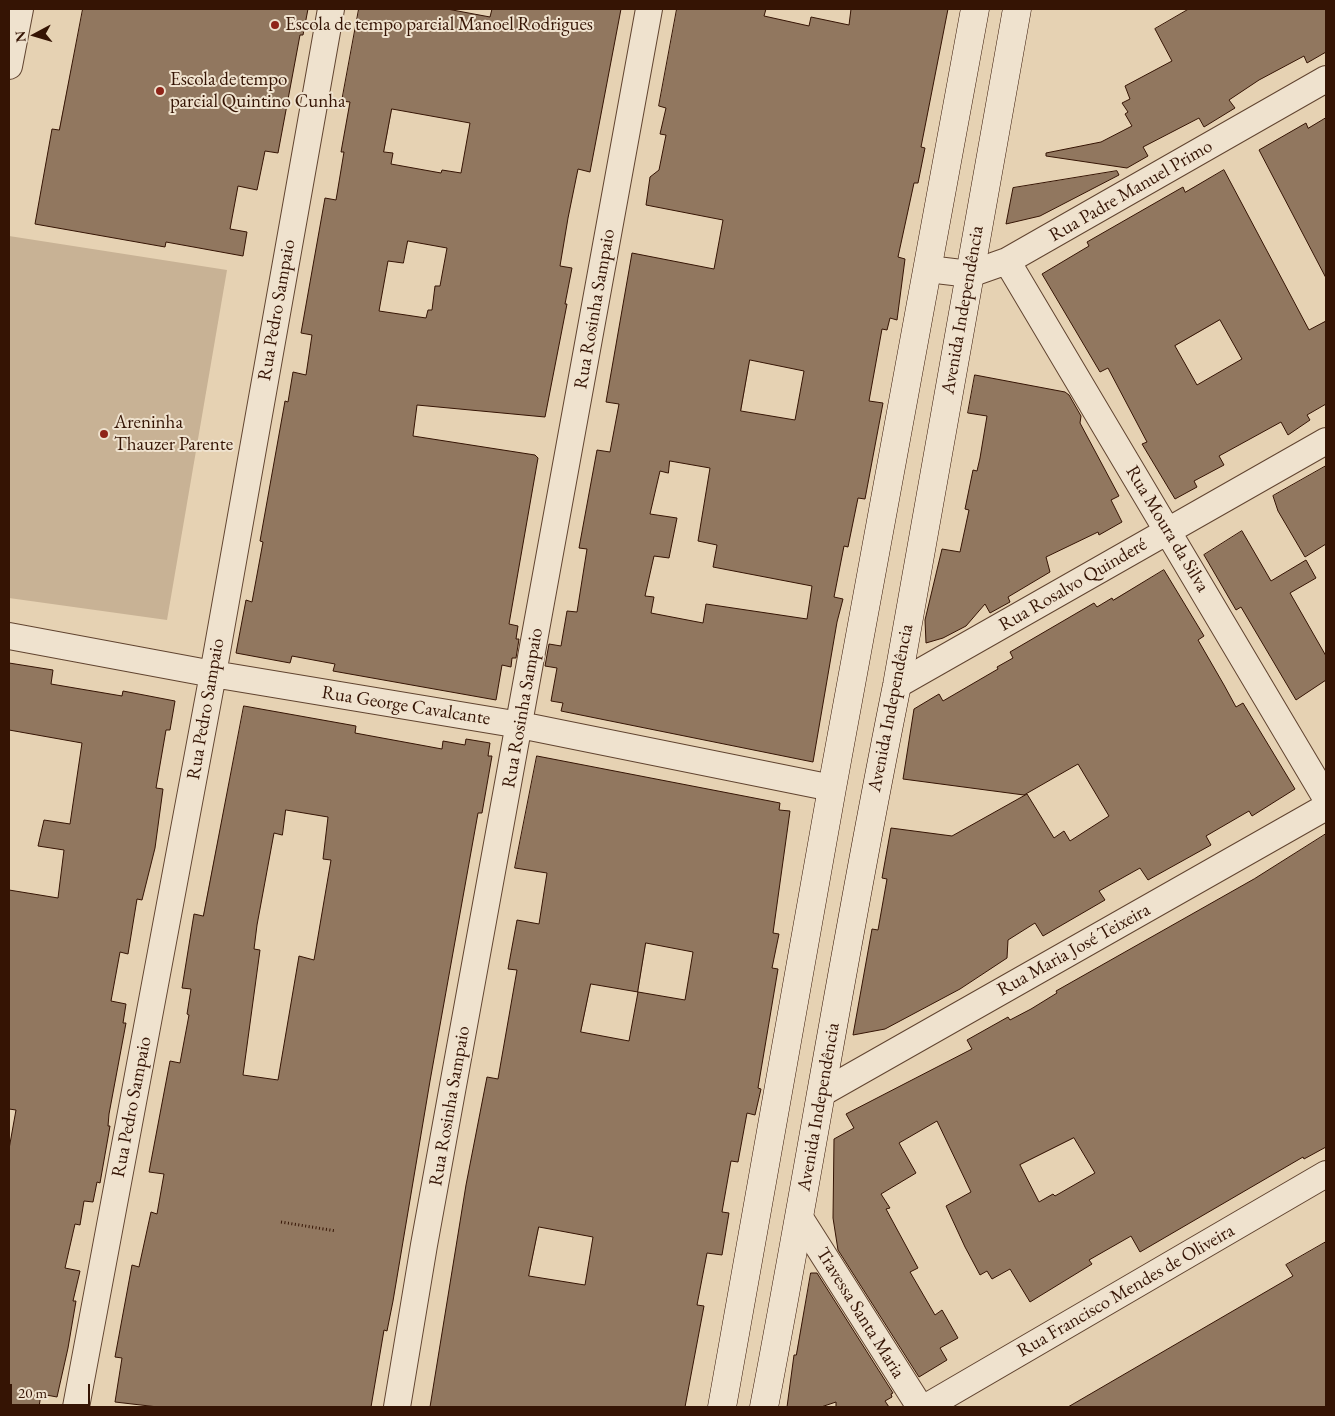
<!DOCTYPE html>
<html>
<head>
<meta charset="utf-8">
<style>
  body { margin:0 }
  #map { position:relative; width:1335px; height:1416px; overflow:hidden; background:#e6d2b3; font-family:"EB Garamond",serif }
  canvas { display:block }
  .frame { position:absolute; inset:0; border:10px solid #351404; pointer-events:none }
  .north { position:absolute; left:10px; top:10px; width:50px; height:50px; -webkit-text-stroke:4px #efe2ce; paint-order:stroke; rotate:264deg; font-size:14px; font-weight:700; line-height:20px; text-align:center; color:#351404 }
  .north::after { content:''; display:block; margin:auto; width:18px; height:22px; background:#351404; clip-path:polygon(50% 0,100% 100%,50% 72%,0 100%) }
  .scale { position:absolute; left:10px; top:1384px; width:80px; height:22px; box-sizing:border-box; border:2px solid #351404; border-top:0; padding-left:6px; font-size:15px; line-height:18px; white-space:nowrap; color:#351404; -webkit-text-stroke:4px #efe2ce; paint-order:stroke }
</style>
</head>
<body>
<div id="map">
<canvas width="1335" height="1416"></canvas>
<div class="frame"></div>
<div class="north">N</div>
<div class="scale">20 m</div>
</div>
<script>
const ctx = document.querySelector('canvas').getContext('2d');
ctx.lineJoin = 'round';
function fillPath(path, color) {
  ctx.fillStyle = color;
  ctx.fill(path, 'evenodd');
}
function strokePath(path, color, width, dash) {
  ctx.strokeStyle = color;
  ctx.lineWidth = width;
  ctx.lineCap = dash ? 'butt' : 'round';
  ctx.setLineDash(dash || []);
  ctx.stroke(path);
}
function label(font, color, halo, rows, align = 'center') {
  ctx.font = font + ' "EB Garamond",serif';
  ctx.lineWidth = 4;
  ctx.setLineDash([]);
  ctx.textBaseline = 'middle';
  ctx.strokeStyle = halo;
  ctx.fillStyle = color;
  for (const [text, x, y, turn = 0] of rows) {
    ctx.save();
    ctx.translate(x, y);
    ctx.rotate((+turn || 0) * Math.PI / 180);
    ctx.textAlign = isNaN(turn) ? turn : align;
    if (halo) ctx.strokeText(text, 0, 0);
    ctx.fillText(text, 0, 0);
    ctx.restore();
  }
}
fillPath(new Path2D(`
  M9,236L227,270L167,620L9,598Z`), '#c8b295');
const building = new Path2D(`
  M83,9H308L303,35H300L278,153L265,151L257,190L238,186L230,229L247,232L243,256L166,242L165,247L35,224L52,129L59,130Z
  M359,9H447L490,17L492,9H621L590,172L578,169L568,218L560,266L572,268L565,304H567L545,417L417,405L413,436L535,455L538,458L509,624L518,626L516,639H519L516,658H512L511,667L502,665L496,700L333,671L335,664L292,656L290,663L236,653L246,600L252,602L263,542L260,541L285,401L288,402L293,372L306,375L312,335L301,333L325,198L336,200L344,152H341L350,102L342,101ZM392,109L470,123L461,173L442,170L441,173L391,164L393,153L384,152ZM408,241L447,248L440,286H435L432,310H428L426,318L379,311L388,261L403,263Z
  M677,9H766L764,16L809,26L811,17L849,25L851,9H948L921,147L925,148L918,183H914L898,257L905,259L897,320L890,318L887,330L882,329L869,401L883,403L865,499L858,498L848,547L844,546L834,597L843,599L837,622L813,762L561,711L563,703L551,701L557,668L545,666L549,644L561,646L567,611L577,612L587,549L579,548L597,450L610,452L619,404L606,402L632,253L714,269L723,220L646,205L650,177L659,170L666,135L660,134L666,108L659,106ZM750,360L804,371L795,420L741,411ZM670,461L710,468L698,541L717,545L713,567L812,586L807,619L706,604L703,623L651,613L654,597L645,596L654,556L669,558L677,518L650,514L660,471L668,473Z
  M1189,9H1326V52L1307,63L1304,56L1259,80L1229,100L1235,108L1204,127L1199,118L1143,147L1148,156L1127,168L1046,156V153L1101,142L1132,126L1125,114L1128,112L1122,103L1130,99L1125,86L1172,61L1155,29Z
  M1326,118V278L1259,150L1306,123L1308,128Z
  M1224,170L1309,330L1326,321V404L1307,415L1310,420L1288,435L1281,422L1219,456L1224,465L1194,481L1197,487L1175,499L1142,444L1147,442L1108,368L1100,372L1042,274L1089,246L1087,242L1183,187L1185,192ZM1220,320L1242,359L1197,385L1175,346Z
  M1117,171L1119,175L1040,216L1006,224L1013,188Z
  M975,375L1065,392L1069,395L1081,416L1080,423L1119,496L1111,500L1122,522L1099,535L1098,532L1046,557L1050,572L1008,597L1010,602L990,613L985,604L966,626L943,638L926,643L925,620L942,549L960,552L969,510L965,509L973,470L977,471L980,458L987,416L968,413Z
  M1326,466V544L1305,557L1278,511L1273,496Z
  M1242,531L1271,581L1306,560L1316,578L1290,593L1326,656V680L1296,700L1241,607L1236,610L1204,555Z
  M1164,570L1204,636L1198,640L1224,685L1236,707L1243,703L1295,789L1252,816L1249,811L1206,836L1211,845L1148,880L1140,868L1099,891L1105,900L1043,936L1035,923L1008,940L1007,958L960,989L885,1029L853,1035L872,929L878,930L887,879L882,878L891,828L952,836L1027,794L1054,838L1064,831L1070,841L1109,816L1078,764L1024,795L903,779L914,709L939,694L943,701L998,669L997,667L1013,658L1010,652L1094,603L1097,607L1112,598L1113,600Z
  M9,663L53,670L51,684L122,696L123,691L175,701L170,730H166L156,788L163,789L155,848L142,900L137,899L128,954L120,952L111,1001L126,1004L123,1023H126L109,1114L108,1126H110L100,1183L97,1182L93,1202L84,1201L80,1225L75,1224L65,1268L80,1271L73,1301H76L68,1348L57,1397L41,1394L39,1407H9V1149L16,1110L9,1109V890L58,898L64,850L38,846L44,820L70,824L82,743L9,730Z
  M244,706L356,726L355,733L442,749L443,741L465,745L466,739L490,743L488,756H492L482,813H478L430,1081L393,1301L387,1331L384,1330L371,1407H158L115,1402L122,1358L115,1357L132,1265L139,1267L151,1212L157,1214L164,1174L149,1172L170,1061L180,1063L189,1015L187,1014L191,989L182,988L194,914L203,916ZM286,810L328,817L323,859L331,860L314,960L299,956L278,1080L243,1075L260,950L254,949L257,925L274,833L282,835Z
  M537,756L780,803L779,810L790,811L773,933L779,934L772,968L778,969L758,1088L761,1089L755,1115L747,1113L738,1162L731,1161L722,1212L729,1213L722,1255L707,1253L697,1305L704,1306L685,1407H430L466,1185L487,1077L498,1079L517,970L508,969L517,920L539,924L547,873L515,868ZM646,943L693,952L685,1000L638,992ZM591,984L638,992L629,1041L581,1032ZM539,1227L593,1237L585,1285L529,1276Z
  M1326,834V1147L1304,1159L1303,1157L1140,1252L1131,1236L1089,1260L1092,1264L1030,1302L1010,1269L992,1279L987,1271L980,1275L965,1247L946,1206L971,1192L937,1121L899,1143L916,1173L881,1194L890,1208L886,1209L918,1268L910,1272L935,1315L942,1310L958,1338L940,1348L947,1360L919,1377L838,1250L833,1218L834,1139L854,1128L846,1114L972,1049L967,1040L1008,1017L1010,1020L1031,1009L1057,993L1056,991L1254,879ZM1074,1138L1095,1173L1055,1196L1053,1194L1039,1202L1020,1165Z
  M1326,1242V1407H1068L1293,1276L1286,1265Z
  M811,1273H817L893,1393L891,1394L892,1397L885,1401L889,1407H836V1402L821,1407H787L794,1355H796Z`);
fillPath(building, '#91775f');
strokePath(building, '#351404', 1);
const street = new Path2D(`
  M9,66L20,9
  M1007,261L1326,798
  M928,269L970,274L1007,261L1326,79
  M9,636L213,674L520,725L832,788
  M897,685L1326,441
  M822,1093L1326,807
  M800,1218L920,1407
  M76,1407L213,674L331,9
  M397,1407L424,1245L649,9
  M926,1407L1326,1174`);
const secondary = new Path2D(`
  M722,1407L832,788L975,9
  M764,1407C810,1167 848,925 897,685L1017,9`);
strokePath(street, '#614430', 28);
strokePath(secondary, '#351404', 29);
strokePath(new Path2D(`
  M281,1222L336,1231`), '#351404', 3, [1, 2.5]);
strokePath(street, '#efe2ce', 26);
strokePath(secondary, '#efe2ce', 28);
for (const [x, y, r, color] of [
  [275,25,5,"#8f2418"],
  [160,91,5,"#8f2418"],
  [104,434,5,"#8f2418"]
]) {
  const dot = new Path2D();
  dot.arc(x, y, r, 0, 2 * Math.PI);
  ctx.fillStyle = color;
  ctx.fill(dot);
  strokePath(dot, '#efe2ce', 2);
}
label('19px', '#351404', '#efe2ce', [
  ["Escola de tempo parcial Manoel Rodrigues",285,25],
  ["Escola de tempo",170,80],
  ["parcial Quintino Cunha",170,102],
  ["Areninha",114,423],
  ["Thauzer Parente",114,445]
], 'left');
label('19px', '#351404', '#efe2ce', [
  ["Rua Padre Manuel Primo",1131,191,-30],
  ["Rua Rosinha Sampaio",595,309,-80],
  ["Rua Pedro Sampaio",277,310,-80],
  ["Avenida Independência",963,310,-80],
  ["Rua Moura da Silva",1167,529,59],
  ["Rua Rosalvo Quinderé",1073,585,-30],
  ["Rua George Cavalcante",406,706,9],
  ["Rua Rosinha Sampaio",523,708,-80],
  ["Avenida Independência",891,708,-79],
  ["Rua Pedro Sampaio",206,709,-80],
  ["Rua Maria José Teixeira",1074,950,-29],
  ["Rua Rosinha Sampaio",450,1106,-80],
  ["Rua Pedro Sampaio",132,1107,-79],
  ["Avenida Independência",819,1107,-80],
  ["Rua Francisco Mendes de Oliveira",1126,1291,-30],
  ["Travessa Santa Maria",860,1313,58]
]);
</script>
</body>
</html>
